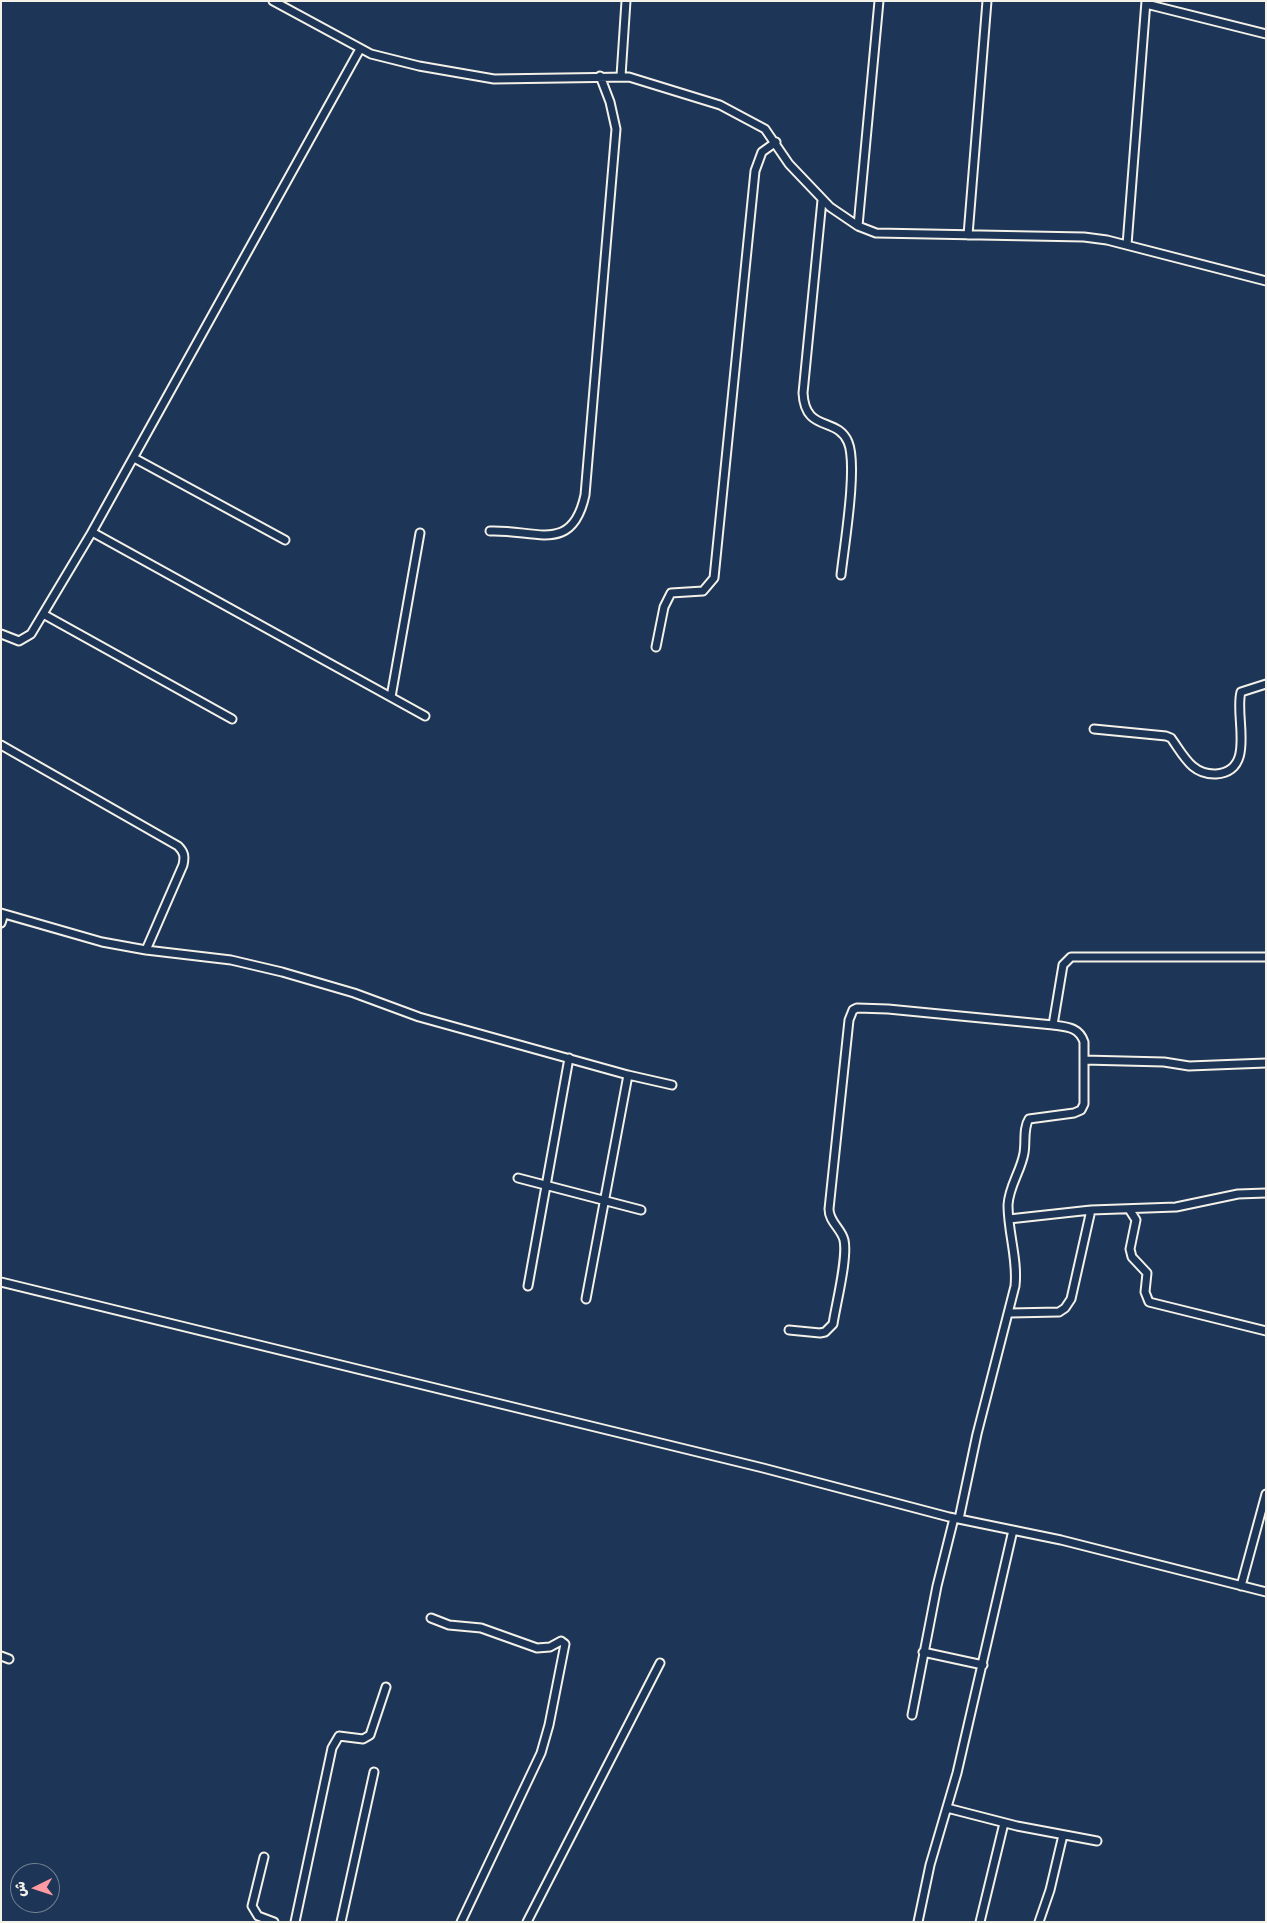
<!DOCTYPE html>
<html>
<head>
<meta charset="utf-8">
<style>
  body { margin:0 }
  #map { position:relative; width:1267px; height:1923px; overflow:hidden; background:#1d3557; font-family:Pangolin,"Playpen Sans Arabic",sans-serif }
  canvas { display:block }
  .frame { position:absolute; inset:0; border:2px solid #f4f1e8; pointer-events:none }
  .north { position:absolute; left:10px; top:1863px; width:50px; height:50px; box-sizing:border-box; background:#1d3557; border:1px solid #738091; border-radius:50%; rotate:266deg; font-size:14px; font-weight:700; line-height:20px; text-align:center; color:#f4f1e8 }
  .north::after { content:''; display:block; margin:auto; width:18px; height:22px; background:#ff9aa2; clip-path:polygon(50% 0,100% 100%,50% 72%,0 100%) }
</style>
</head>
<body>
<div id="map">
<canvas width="1267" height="1923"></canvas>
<div class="frame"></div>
<div class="north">ش</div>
</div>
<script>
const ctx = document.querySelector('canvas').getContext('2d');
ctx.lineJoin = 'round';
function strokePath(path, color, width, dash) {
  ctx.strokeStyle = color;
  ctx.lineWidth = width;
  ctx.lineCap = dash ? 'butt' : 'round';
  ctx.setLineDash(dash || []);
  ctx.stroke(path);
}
const minor = new Path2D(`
  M273,1L371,54L419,66L494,79L629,77L720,105L765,129L789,164L830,207L858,226L876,233L1084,237L1107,240L1266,281
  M1146,4L1266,34
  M621,76L626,1
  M822,200L803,393C805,433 837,416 848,442C858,465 844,547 841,575
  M858,226L879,1
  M968,235L987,1
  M1127,245L1146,1
  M134,458L285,540
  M490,531C535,529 572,555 585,495L616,129L610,102L600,76
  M92,532L425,716
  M43,614L232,719
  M1,634L19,641L31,634L92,532L360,49
  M656,647L664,607L671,593L703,591L714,578L755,171L762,152L776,142
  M391,697L420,533
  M1094,729L1166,736L1171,738C1184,756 1192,775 1216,774C1257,771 1234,716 1241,692L1266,684
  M1,745L178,846C184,852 185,856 183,865L146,950
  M1,913L102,942L146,950L231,960L282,972L354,993L419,1017L628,1075L672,1085
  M1,923L4,914
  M1084,1060L1164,1062L1189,1066L1266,1063
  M518,1178L641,1210
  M1129,1209L1136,1220L1130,1249L1132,1257L1147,1273L1145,1292L1149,1302L1266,1331
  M1009,1219L1091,1210L1176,1207L1238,1194L1266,1193
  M1,1282L763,1468L949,1517L1061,1540L1266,1592
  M528,1286L569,1058
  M586,1299L628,1075
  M1010,1313L1059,1312L1065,1308L1071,1299L1091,1210
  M789,1330L820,1333L825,1332L833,1324C836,1304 848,1258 844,1240C841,1228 829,1222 829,1209L849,1020L853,1010L857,1008L888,1009L1053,1025
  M959,1519L977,1434L1015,1286C1018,1259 1008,1233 1008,1205C1009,1186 1021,1171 1024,1153C1026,1142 1023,1128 1029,1119L1074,1113L1081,1110L1084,1104V1042C1079,1027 1067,1027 1053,1025L1063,965L1071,957H1266
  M1241,1586L1266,1494
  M431,1618L449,1625L481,1628L537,1648L550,1647L561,1641L565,1644L549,1725L541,1753L461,1922
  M923,1652L983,1665
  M1,1656L9,1659
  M912,1715L937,1586L954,1518
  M947,1808L1017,1826L1097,1841
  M264,1857L252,1906L258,1916L274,1922
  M295,1922L332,1748L339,1736L363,1739L370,1735L386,1687
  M341,1922L374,1772
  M527,1922L660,1663
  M918,1922L930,1865L957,1773L1013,1530
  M980,1922L1004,1823
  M1039,1922L1050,1890L1063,1835`);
strokePath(minor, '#f4f1e8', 11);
strokePath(minor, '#1d3557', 7);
</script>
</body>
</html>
